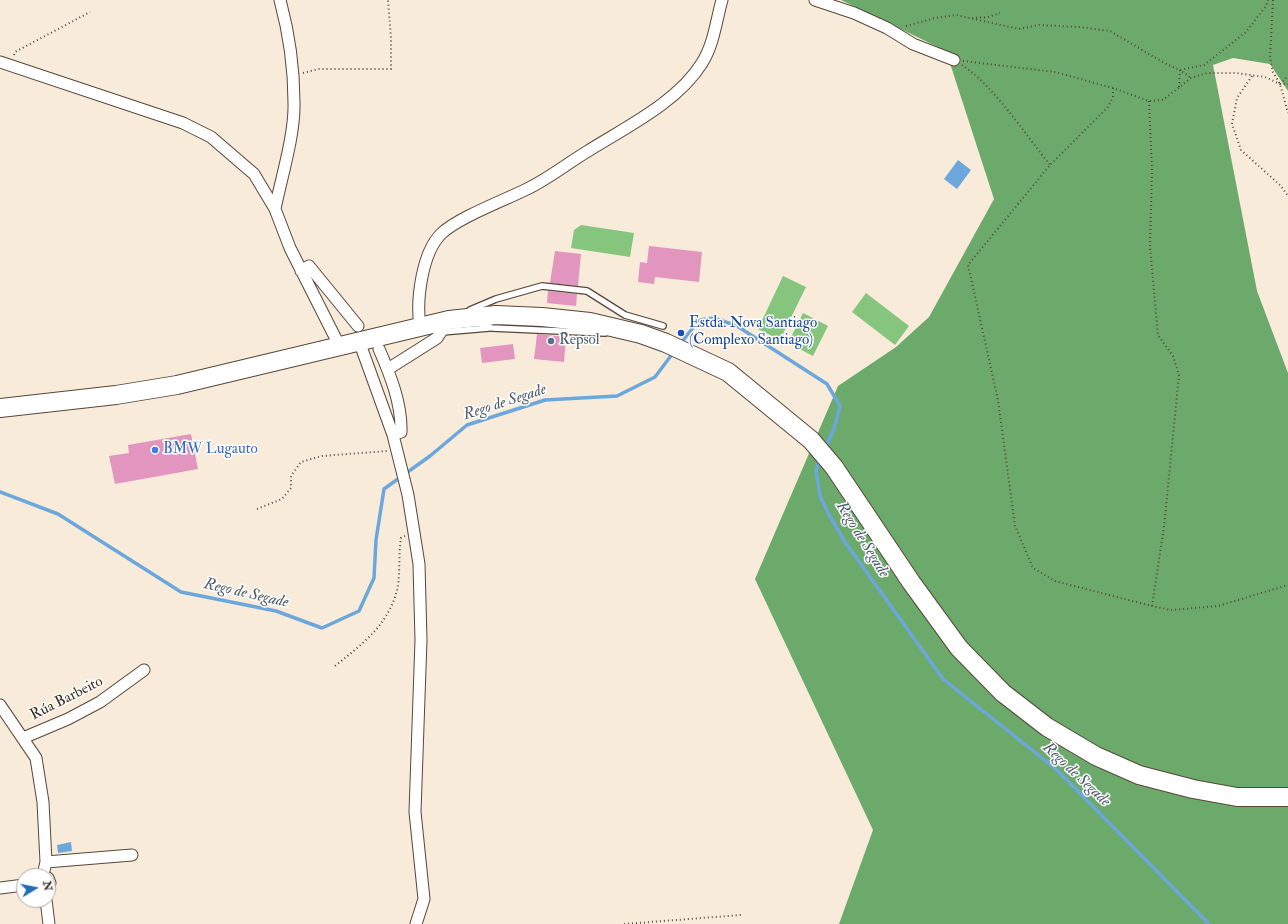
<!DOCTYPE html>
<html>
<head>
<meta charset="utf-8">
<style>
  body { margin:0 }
  #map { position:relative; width:1288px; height:924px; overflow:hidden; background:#f8ebda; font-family:"IM FELL Double Pica",serif }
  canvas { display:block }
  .north { position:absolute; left:16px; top:868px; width:40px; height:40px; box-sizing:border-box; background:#fff; border:1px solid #b1aaa5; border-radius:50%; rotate:80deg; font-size:11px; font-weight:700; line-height:16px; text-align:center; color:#3b2a1e }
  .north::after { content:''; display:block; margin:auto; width:14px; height:18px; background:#1f6fb2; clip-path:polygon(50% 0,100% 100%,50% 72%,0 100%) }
</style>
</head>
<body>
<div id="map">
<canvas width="1288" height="924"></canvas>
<div class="north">N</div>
</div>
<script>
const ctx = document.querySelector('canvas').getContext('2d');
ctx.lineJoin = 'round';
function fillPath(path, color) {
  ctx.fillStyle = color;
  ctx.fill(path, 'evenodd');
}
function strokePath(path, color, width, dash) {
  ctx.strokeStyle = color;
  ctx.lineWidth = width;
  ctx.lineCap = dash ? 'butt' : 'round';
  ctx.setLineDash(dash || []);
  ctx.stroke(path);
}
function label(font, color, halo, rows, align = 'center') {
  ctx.font = font + ' "IM FELL Double Pica",serif';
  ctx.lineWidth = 3;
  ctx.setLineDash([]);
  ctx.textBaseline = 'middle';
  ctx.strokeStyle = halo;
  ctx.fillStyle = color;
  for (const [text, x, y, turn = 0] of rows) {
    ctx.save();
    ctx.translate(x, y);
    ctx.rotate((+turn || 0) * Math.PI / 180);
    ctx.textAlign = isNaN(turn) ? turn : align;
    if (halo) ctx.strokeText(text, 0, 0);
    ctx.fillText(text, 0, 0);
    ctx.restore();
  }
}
fillPath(new Path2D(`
  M581,225L634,233L630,257L571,248L574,230Z
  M783,276L806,287L780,340L758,329Z
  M866,293L909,326L895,345L852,312Z
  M803,313L828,326L813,356L788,343Z`), '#86c57d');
fillPath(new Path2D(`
  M841,0H1288V91L1270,64L1233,58L1213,65L1257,291L1288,373V924H839L873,830L755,579L838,386L896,347L929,317L994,199L946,51Z`), '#6caa6c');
fillPath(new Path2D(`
  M958,160L971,170L957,189L944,179Z
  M71,842L72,851L58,853L57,845Z`), '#6ca7dc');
strokePath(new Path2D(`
  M681,343L699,320L714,318L737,326L827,384L840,406L834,429L825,449
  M820,460L816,470L820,496L828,513L845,542L943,679L1057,770L1209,924
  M0,492L58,514L181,592L276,611L322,628L359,611L374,578L376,540L384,489L430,456L467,425L545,400L617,396L655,377L673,353`), '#6ca7dc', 3.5);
fillPath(new Path2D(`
  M649,246L702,252L699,282L655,277L654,284L638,282L640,262L647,263Z
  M555,251L581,254L578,286L550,283Z
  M548,291L577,294L576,306L547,303Z
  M537,334L566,337L564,362L534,359Z
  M513,344L515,359L482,363L480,348Z
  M191,434L198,469L115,484L109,456L129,453L128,445Z`), '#e195bf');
const service = new Path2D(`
  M470,310L496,299L542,286L587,291L625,315L663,326
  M479,323L492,328L605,333
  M442,332L489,328`);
const minor = new Path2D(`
  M815,0L854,13L887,28L913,44L954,60
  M0,62L183,123L211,137L254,174L275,209L290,248L339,345
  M275,209C281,179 295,134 294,103C294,69 289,33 280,0
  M301,271L309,266L358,326
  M420,326C416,300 422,253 441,234C457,218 505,200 527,189C548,179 568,163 588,151C626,127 678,102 702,63C714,44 716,21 722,0
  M359,341L393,435L408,495L419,564L421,640L415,812L424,899L416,924
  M379,349C390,374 402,404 401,432L393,435
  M388,369L437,338L449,320
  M0,705L36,758L43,802L46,862L43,875
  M23,738L68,719L100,702L144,670
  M46,862L132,855
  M48,878L50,883L48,890
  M0,888L24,885
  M46,900L49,924`);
const trunk = new Path2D(`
  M0,408L116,395L177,385L449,320L496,315L542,317L590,322L641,334L666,343L728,372L811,440L834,467L911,582L959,648L1003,693L1047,727L1096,756L1139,775L1193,789L1237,797H1288`);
strokePath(service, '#57473a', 8);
strokePath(minor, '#57473a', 13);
strokePath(trunk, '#57473a', 20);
strokePath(new Path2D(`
  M1273,0L1270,58L1273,72L1280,84L1288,113
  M972,18L988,17L1000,13
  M906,26L935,18L956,15L1019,29L1039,25L1079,27L1110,31L1166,64L1180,70L1204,65L1246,32L1266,6L1268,0
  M14,55L15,52L90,12
  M963,61L1055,72L1113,88L1149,101L1163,100L1191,78L1207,73H1236L1265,77L1280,84H1288
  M962,65C993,85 1026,135 1050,165
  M303,73L319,69H391V38L388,0
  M1252,76L1237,98L1232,124L1241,150L1281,186L1288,196
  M1280,84L1288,76
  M1179,87L1180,70L1191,78
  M1113,88V97L1108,107L1050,165L968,265L998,400L1015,526L1033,568L1055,581L1152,606L1171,610L1218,606L1288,585
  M1149,101L1152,169L1150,247L1158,335L1173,356L1179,375L1164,527L1152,606
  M257,509L282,499L291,488V476L301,462L322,456L387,451
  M335,666C361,645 386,627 396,594C401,579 398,555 401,538L405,536
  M624,924L741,915`), '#57473a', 2, [1, 3]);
strokePath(service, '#fff', 5.5);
strokePath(minor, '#fff', 11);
strokePath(trunk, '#fff', 18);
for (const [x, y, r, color] of [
  [681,333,4,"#1a4fb4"],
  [551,341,4,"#5c6f8a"],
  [155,450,4,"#3f7fe0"]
]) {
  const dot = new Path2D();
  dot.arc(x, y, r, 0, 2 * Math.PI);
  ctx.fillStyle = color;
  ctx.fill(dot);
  strokePath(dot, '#fff', 1.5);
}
label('15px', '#164399', '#fff', [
  ["Estda. Nova Santiago",689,324],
  ["(Complexo Santiago)",689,341]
], 'left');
label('15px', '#4e5e75', '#fff', [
  ["Repsol",559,341]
], 'left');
label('15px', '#366cbe', '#fff', [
  ["BMW Lugauto",163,450]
], 'left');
label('15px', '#3b2a1e', '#fff', [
  ["Rúa Barbeito",67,699,-27]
]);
label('italic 16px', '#4f5c6a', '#fff', [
  ["Rego de Segade",505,403,-18],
  ["Rego de Segade",862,540,58],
  ["Rego de Segade",246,594,13],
  ["Rego de Segade",1076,775,43]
]);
</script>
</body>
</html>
